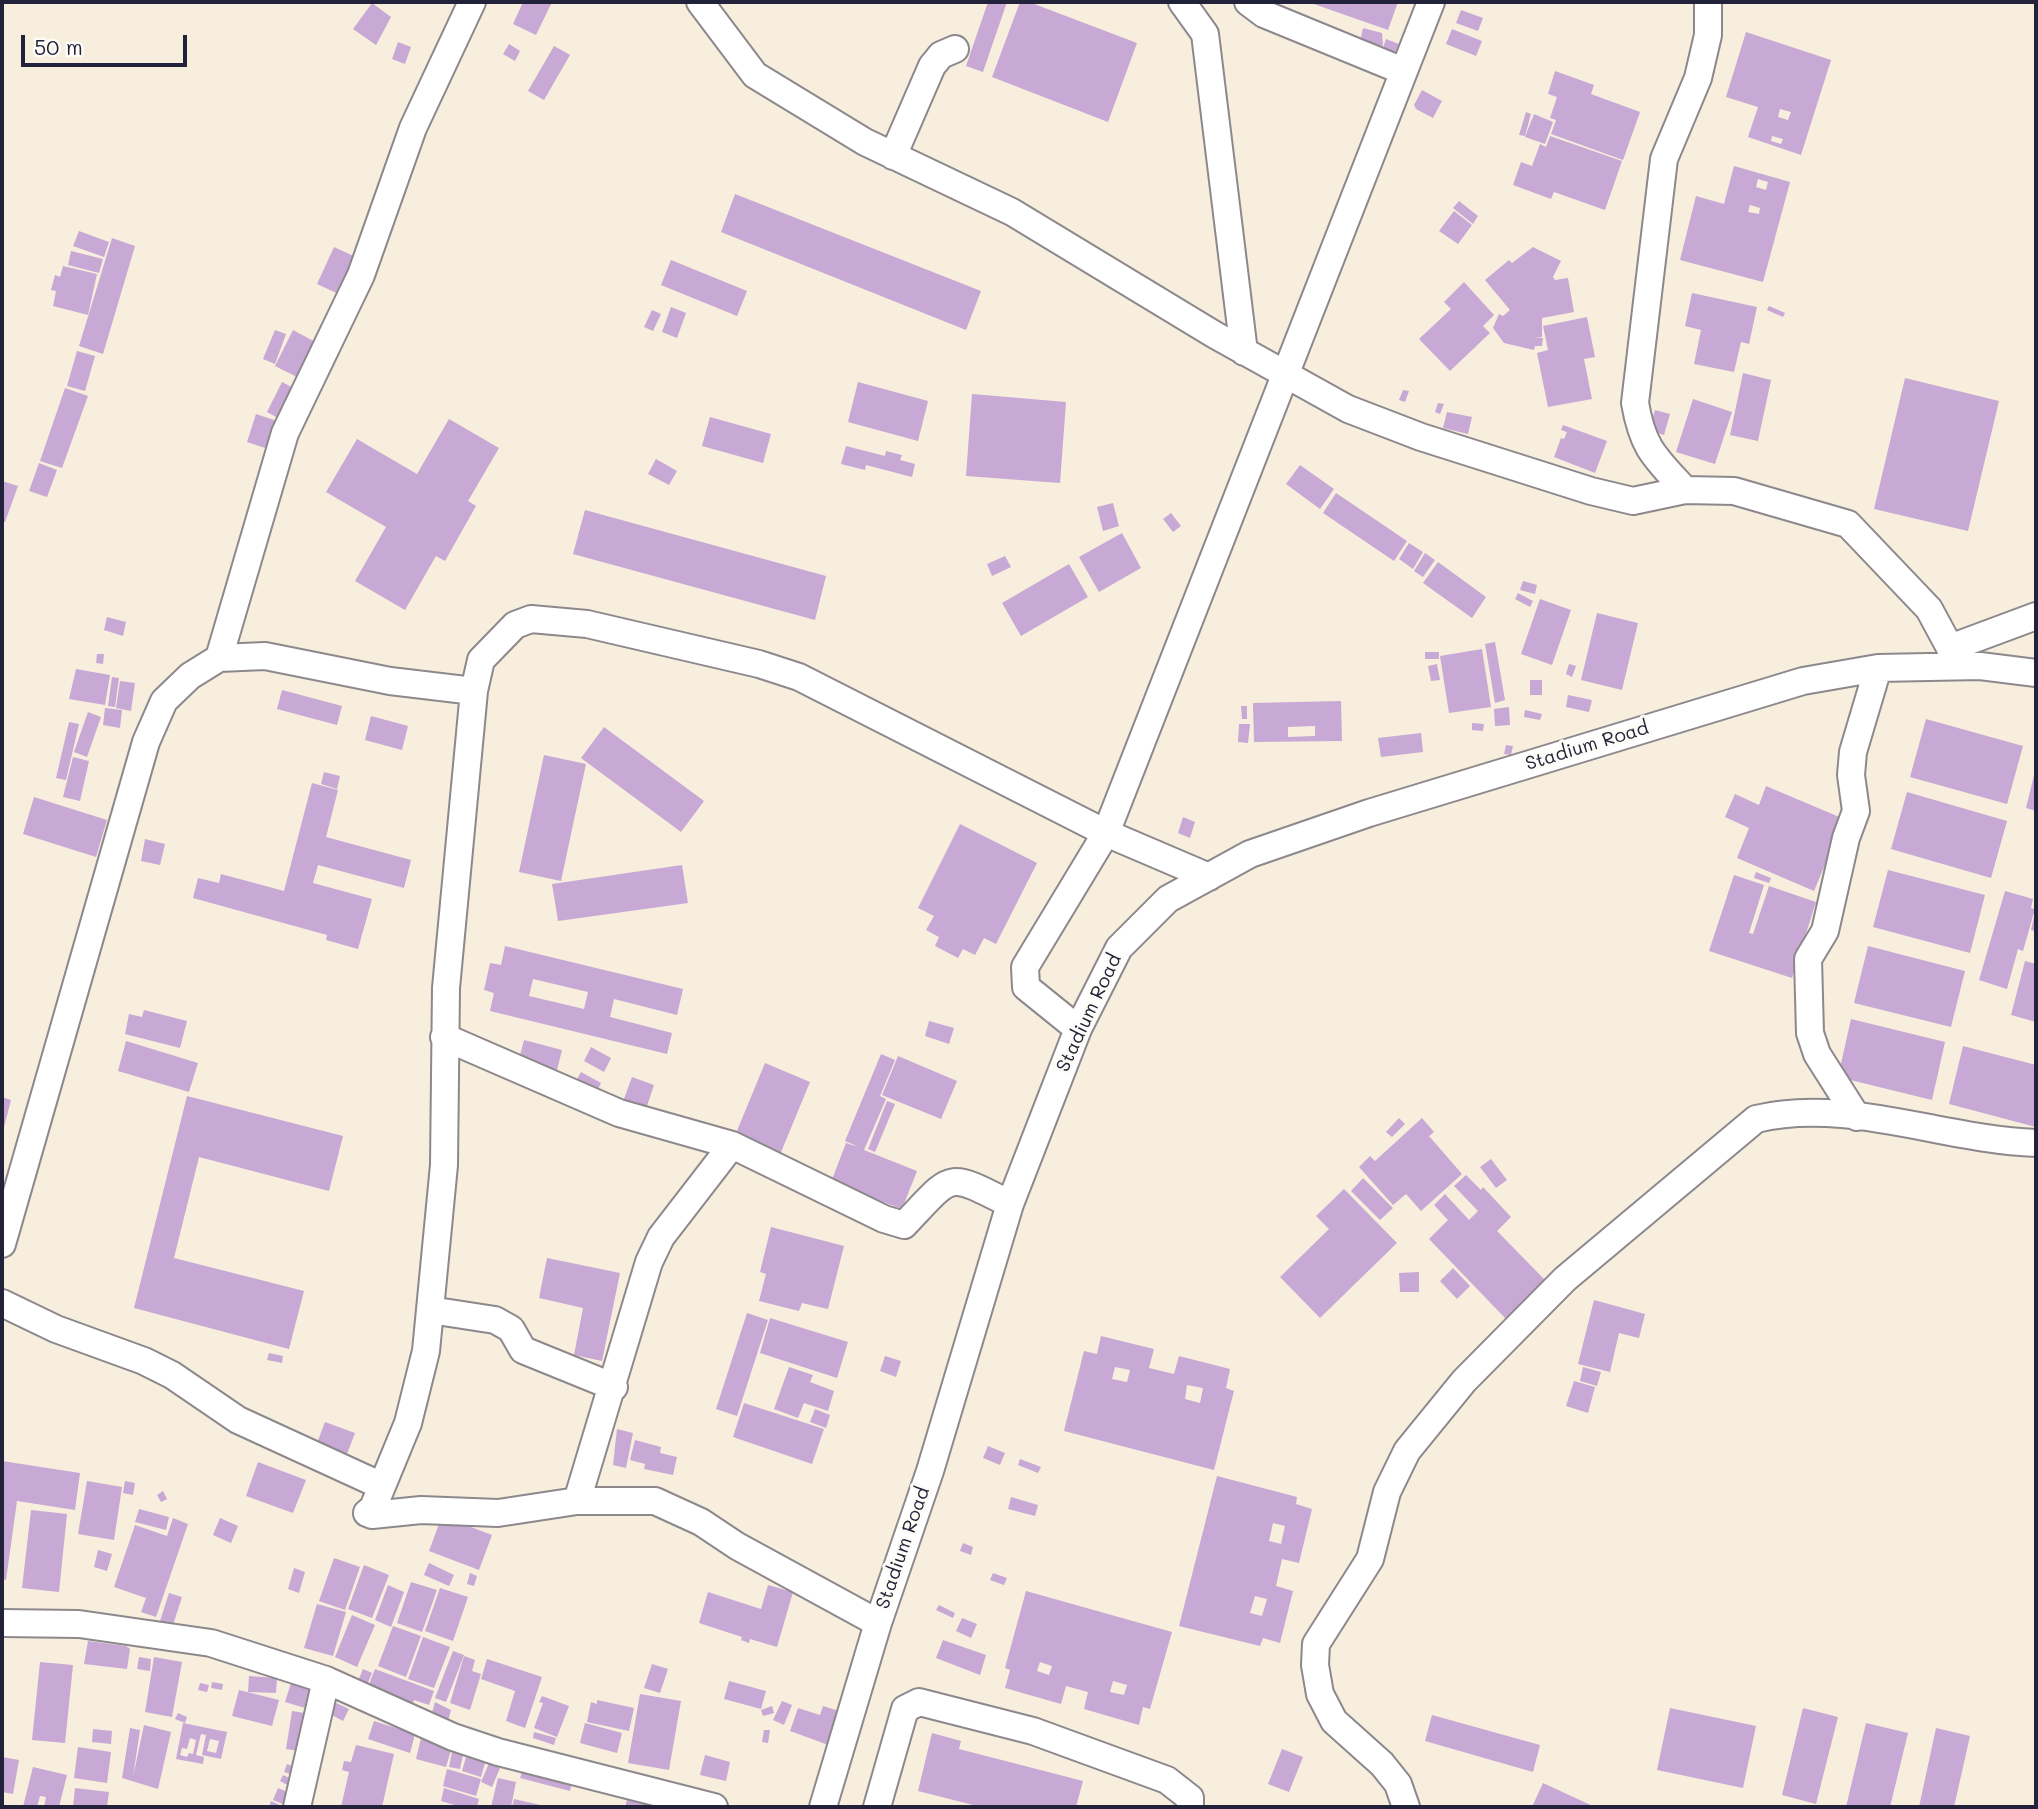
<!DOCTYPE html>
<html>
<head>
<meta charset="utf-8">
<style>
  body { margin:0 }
  #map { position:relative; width:2038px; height:1809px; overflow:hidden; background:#f7eedd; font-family:Mali,sans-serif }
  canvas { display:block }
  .frame { position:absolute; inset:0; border:4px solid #22223b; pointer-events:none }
  .scale { position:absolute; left:21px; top:35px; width:166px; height:32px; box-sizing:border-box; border:4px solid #22223b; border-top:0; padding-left:9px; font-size:21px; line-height:24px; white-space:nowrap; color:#22223b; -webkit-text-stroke:5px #fdfcf7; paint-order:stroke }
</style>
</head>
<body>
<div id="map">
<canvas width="2038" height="1809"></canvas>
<div class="frame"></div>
<div class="scale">50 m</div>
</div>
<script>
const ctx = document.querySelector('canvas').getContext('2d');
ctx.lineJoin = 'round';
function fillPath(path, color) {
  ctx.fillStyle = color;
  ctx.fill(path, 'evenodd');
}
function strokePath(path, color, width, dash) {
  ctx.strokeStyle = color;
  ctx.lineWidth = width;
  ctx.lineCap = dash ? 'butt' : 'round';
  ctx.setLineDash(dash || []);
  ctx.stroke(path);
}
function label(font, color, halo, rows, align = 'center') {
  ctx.font = font + ' Mali,sans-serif';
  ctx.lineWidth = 6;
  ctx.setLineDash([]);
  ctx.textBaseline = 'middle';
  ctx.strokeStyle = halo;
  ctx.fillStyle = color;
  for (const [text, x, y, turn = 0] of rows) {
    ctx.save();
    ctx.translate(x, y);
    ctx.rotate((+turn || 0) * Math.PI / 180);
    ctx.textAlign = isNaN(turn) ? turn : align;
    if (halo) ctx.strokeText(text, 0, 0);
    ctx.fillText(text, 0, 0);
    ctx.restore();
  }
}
fillPath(new Path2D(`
  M523,2H552L536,35L513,24Z
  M988,2H1007L983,72L966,66Z
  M1020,2H1029L1137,43L1108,122L992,77Z
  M1308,2H1398L1388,30Z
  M372,3L391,17L376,45L353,29Z
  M1461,10L1483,18L1478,31L1456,23Z
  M1363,28L1382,33L1383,46L1360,41Z
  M1452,29L1482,41L1476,56L1446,44Z
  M1746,32L1831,60L1801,155L1748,137L1758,107L1726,97ZM1780,109L1791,112L1788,120L1778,117ZM1772,136L1783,139L1781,144L1771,141Z
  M1386,39L1399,44L1395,52L1383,48Z
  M398,42L411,47L405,64L392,59Z
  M509,44L520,51L515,61L503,54Z
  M554,46L570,55L544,100L528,91Z
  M1555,71L1594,85L1591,94L1640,112L1623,160L1551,134L1556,120L1550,118L1557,97L1548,94Z
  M1422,90L1442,101L1433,118L1416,109L1414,105Z
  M1526,112L1531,114L1525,136L1519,135Z
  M1534,114L1553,122L1545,144L1525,137Z
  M1550,136L1622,161L1605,210L1554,192L1551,199L1513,185L1521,162L1532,166L1540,144L1546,147Z
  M1734,166L1790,182L1763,282L1680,260L1696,196L1724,204ZM1758,179L1768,182L1766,190L1756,187ZM1750,205L1760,208L1759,214L1748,212Z
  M735,194L981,291L966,330L721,232Z
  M1459,201L1478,216L1473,224L1453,208Z
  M1454,211L1472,225L1458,244L1439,231Z
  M79,231L109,242L104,257L73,246Z
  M112,238L135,246L103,354L79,346Z
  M334,247L360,259L343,296L317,284Z
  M1533,247L1561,261L1553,277L1555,280L1568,278L1574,312L1542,318V337H1534L1543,338L1542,346H1535L1534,350L1504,343L1493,328L1499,314L1503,316L1510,310L1485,280L1509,260L1512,263Z
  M71,251L103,259L99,273L68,265Z
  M671,260L747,291L737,316L661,285Z
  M63,266L97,274L88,315L53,306L56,291L51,290L55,275L60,277Z
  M1464,282L1494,315L1483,326L1490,333L1450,371L1419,339L1451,309L1444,302Z
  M1692,293L1757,307L1749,344L1741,342L1734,372L1694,364L1701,330L1685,326Z
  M1769,306L1785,313L1783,317L1767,310Z
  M671,307L686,313L677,338L662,332Z
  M652,310L661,314L653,331L644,327Z
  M1587,317L1595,357L1584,359L1592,399L1548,407L1537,353L1548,350L1543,326Z
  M275,330L286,334L275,364L263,359Z
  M293,330L319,344L301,379L275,366Z
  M77,351L95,356L85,391L67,386Z
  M1743,373L1771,380L1758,441L1730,435Z
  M1905,378L1999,401L1968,531L1874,509Z
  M282,382L301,392L285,422L267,412Z
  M858,382L928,401L918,441L848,422Z
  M65,388L88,396L62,468L40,461Z
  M1403,390L1409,391L1405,402L1399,400Z
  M972,394L1066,402L1060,483L966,476Z
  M1693,399L1732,412L1715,464L1676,452Z
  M1438,403L1444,404L1440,414L1435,412Z
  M1655,410L1670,414L1664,435L1649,430Z
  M1447,412L1472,417L1468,434L1443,428Z
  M256,414L280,422L271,450L247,442Z
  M710,417L771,434L763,463L702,446Z
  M449,419L499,448L468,501L476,506L445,561L436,556L405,610L355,581L386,527L326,492L357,439L417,474Z
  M1563,425L1607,441L1595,473L1554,457L1561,438L1564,439L1567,432L1561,430Z
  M846,446L885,456L886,451L902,455L900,460L915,464L912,477L866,465L865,470L841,464Z
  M656,459L677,471L669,485L648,474Z
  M39,463L57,470L47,497L29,491Z
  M1300,465L1334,489L1320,509L1286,484Z
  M2,481L18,486L5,522L2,521Z
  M1336,493L1407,541L1394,561L1323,513Z
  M1113,503L1119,526L1103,531L1097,507Z
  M585,510L826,576L815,620L573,554Z
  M1171,513L1181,526L1173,532L1163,519Z
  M1122,533L1141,568L1099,592L1079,557Z
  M1409,543L1423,552L1413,569L1399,559Z
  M1425,553L1435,560L1423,577L1414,571Z
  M1005,556L1011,567L992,576L987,564Z
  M1438,562L1486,597L1472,618L1423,583Z
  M1069,564L1088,597L1021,636L1002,603Z
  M1523,581L1537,585L1535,594L1520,590Z
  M1518,593L1533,601L1530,607L1515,599Z
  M1540,599L1571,610L1552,665L1521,654Z
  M1597,613L1638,623L1622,690L1581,680Z
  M107,617L126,622L123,636L104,630Z
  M1495,642L1505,700L1495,703L1485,644Z
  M1482,649L1491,707L1449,713L1440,656Z
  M1425,652H1439V659H1425Z
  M97,654H104L103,664L96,663Z
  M1437,664L1440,680L1431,681L1428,666Z
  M1569,664L1576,666L1572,677L1566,674Z
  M76,669L110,675L105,705L69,699Z
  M112,677L119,678L115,707L108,706Z
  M1530,680H1542V695H1530Z
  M120,681L135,683L131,711L116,708Z
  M282,690L342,706L337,725L277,709Z
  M1568,695L1592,700L1589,712L1566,707Z
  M1341,701L1342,741L1254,742L1253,703ZM1315,726V736L1288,737V727Z
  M1241,706H1247V719H1242Z
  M1509,707L1510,725L1495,726L1494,709Z
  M105,708L122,710L120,728L103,725Z
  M1525,710L1542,714L1540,720L1524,717Z
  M88,712L101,717L87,757L74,752Z
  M371,716L408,726L402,750L365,740Z
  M1926,719L2023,746L2007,804L1910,777Z
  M69,722L79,724L66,780L56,778Z
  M1472,723L1484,724L1483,731L1472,730Z
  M1239,724H1250L1248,743L1238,742Z
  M604,727L704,801L681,832L581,758Z
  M1421,733L1423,752L1381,757L1378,738Z
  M1506,745L1513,746L1511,755L1504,754Z
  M544,755L586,764L561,881L519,872Z
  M73,757L89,761L80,801L63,797Z
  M2035,771H2036V811L2026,808Z
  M324,772L340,776L337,789L321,784Z
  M312,783L338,790L326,837L411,860L404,888L318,865L313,883L372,899L358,949L326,940L327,935L193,898L198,878L219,883L221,874L284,891Z
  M1766,786L1844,819L1814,891L1737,858L1749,828L1725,817L1735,794L1759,805Z
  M1907,792L2007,821L1991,878L1891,849Z
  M34,797L107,820L96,857L23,834Z
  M1183,817L1195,822L1190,838L1178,833Z
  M960,824L1037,863L996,944L984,938L975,955L963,949L958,958L935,946L939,937L926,930L934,916L918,908Z
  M145,839L165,844L160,865L141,861Z
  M682,865L688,903L558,921L552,884Z
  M1888,870L1985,895L1970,953L1873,927Z
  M1756,872L1771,878L1769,883L1754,878Z
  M1734,875L1764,885L1749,933L1753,934L1769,886L1816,902L1792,978L1709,951Z
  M2005,891L2033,899L2031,908L2035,909L2023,951L2018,949L2007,989L1979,980Z
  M2035,912L2036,913V931L2031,930Z
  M505,946L683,989L677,1015L614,999L610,1017L672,1033L667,1054L490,1011L494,993L484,990L490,963L501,965ZM533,979L588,992L584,1009L529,996Z
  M1868,946L1965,971L1951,1027L1854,1003Z
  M2025,961L2036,964V1022L2011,1015Z
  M144,1010L187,1021L180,1048L125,1034L129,1014L142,1017Z
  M1851,1019L1945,1042L1932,1100L1838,1077Z
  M929,1021L954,1028L949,1044L925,1036Z
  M524,1040L562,1050L557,1070L519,1059Z
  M126,1041L198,1063L189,1092L118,1071Z
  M1963,1046L2036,1065V1127L1949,1104Z
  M591,1047L611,1058L604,1072L584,1061Z
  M881,1054L895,1060L880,1096L886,1099L864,1150L917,1171L902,1209L831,1182L846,1143L859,1147L845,1141Z
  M898,1056L957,1081L941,1119L882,1095Z
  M765,1063L810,1082L779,1157L734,1138Z
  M581,1072L601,1083L596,1093L575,1083Z
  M632,1077L654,1085L644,1115L621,1107Z
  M187,1096L343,1136L329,1191L199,1157L174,1258L304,1291L289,1349L134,1308Z
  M2,1097L11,1100L3,1131H2Z
  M887,1101L895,1104L875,1152L868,1149Z
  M1399,1118L1405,1124L1392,1137L1386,1132Z
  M1422,1118L1434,1132L1429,1136L1462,1174L1421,1211L1406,1194L1393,1205L1359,1167L1370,1156L1375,1161Z
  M1491,1159L1507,1180L1496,1188L1480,1167Z
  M1466,1175L1481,1190L1483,1187L1511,1217L1497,1231L1546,1281L1506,1319L1429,1239L1448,1220L1434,1205L1445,1194L1469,1220L1478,1211L1454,1186Z
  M1363,1178L1393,1208L1380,1220L1351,1191Z
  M1344,1189L1397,1243L1320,1318L1280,1277L1329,1229L1316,1216Z
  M771,1227L844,1246L828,1309L802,1303L799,1311L759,1301L766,1274L760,1272Z
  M547,1258L620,1273L602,1361L574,1355L583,1308L539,1298Z
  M1453,1268L1470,1286L1457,1299L1440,1281Z
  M1419,1272V1292H1400L1399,1273Z
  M1594,1300L1645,1314L1639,1338L1619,1333L1610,1372L1578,1364Z
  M747,1313L768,1320L737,1416L716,1409Z
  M770,1318L848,1342L837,1378L760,1353Z
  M1101,1336L1154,1349L1149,1368L1174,1374L1179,1356L1230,1369L1226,1388L1234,1391L1214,1470L1064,1431L1084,1351L1097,1354ZM1115,1367L1130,1370L1127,1382L1112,1379ZM1187,1385L1203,1388L1200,1403L1185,1399Z
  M269,1353L283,1356L282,1363L267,1360Z
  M885,1356L901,1361L896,1377L880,1371Z
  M789,1367L813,1375L810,1382L834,1391L828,1411L804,1403L798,1418L774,1409Z
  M1583,1367L1601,1372L1597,1386L1580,1381Z
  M1574,1381L1595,1387L1588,1413L1566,1406Z
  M744,1403L824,1429L812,1464L733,1437Z
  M815,1409L830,1415L826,1428L810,1422Z
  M325,1422L355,1433L344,1462L314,1451Z
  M617,1429L633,1433L626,1468L613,1465Z
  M635,1440L661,1447L660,1453L677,1457L673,1475L644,1469L645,1464L630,1460Z
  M988,1446L1005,1453L1000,1465L983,1458Z
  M1020,1459L1041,1467L1038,1473L1018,1465Z
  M2,1461L80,1473L75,1510L17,1501L6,1580L2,1579Z
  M258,1462L306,1480L293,1513L246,1496Z
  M1217,1476L1297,1497L1296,1504L1312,1509L1299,1563L1282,1559L1276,1586L1293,1591L1280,1643L1263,1638L1260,1646L1179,1626ZM1273,1523L1285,1526L1281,1544L1269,1541ZM1255,1596L1267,1599L1262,1616L1250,1613Z
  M87,1481L122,1487L114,1540L78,1534Z
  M125,1481L135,1483L133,1495L123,1493Z
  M163,1491L167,1499L161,1502L157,1495Z
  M1011,1497L1038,1505L1035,1516L1008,1509Z
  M139,1509L169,1517L166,1530L135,1522Z
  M31,1510L67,1514L59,1592L22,1588Z
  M442,1516L492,1535L479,1570L429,1551Z
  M173,1518L188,1524L156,1617L141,1612L146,1598L114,1587L135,1525L167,1536Z
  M220,1518L238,1526L231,1543L213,1535Z
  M963,1543L973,1547L971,1555L960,1551Z
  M98,1550L112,1554L107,1571L94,1567Z
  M334,1558L360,1567L345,1610L319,1601Z
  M429,1563L454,1575L449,1586L424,1575Z
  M364,1565L389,1575L372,1618L348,1609Z
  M294,1568L305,1572L299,1593L288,1589Z
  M470,1573L477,1576L474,1586L467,1584Z
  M993,1573L1007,1578L1004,1585L990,1580Z
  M411,1582L437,1590L422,1632L397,1623Z
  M388,1585L404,1592L391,1627L375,1620Z
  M768,1585L793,1592L777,1647L750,1639L749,1643L741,1640L742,1637L699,1623L708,1592L761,1609Z
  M440,1588L468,1597L453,1641L425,1631Z
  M1026,1591L1172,1632L1150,1709L1143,1707L1139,1725L1084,1709L1088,1692L1066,1686L1061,1704L1005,1688L1010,1670L1005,1668ZM1040,1662L1052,1666L1049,1675L1037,1671ZM1113,1681L1127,1685L1124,1695L1110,1692Z
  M169,1593L182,1597L173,1625L160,1621Z
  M317,1604L346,1612L333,1656L304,1648Z
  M939,1605L955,1613L953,1618L936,1610Z
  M352,1615L375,1625L357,1667L335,1657Z
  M962,1618L977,1624L971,1638L956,1631Z
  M393,1626L421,1636L406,1677L378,1666Z
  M423,1637L450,1647L434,1688L408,1679Z
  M943,1640L986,1655L980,1675L936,1658Z
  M88,1641L126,1646L130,1649L127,1669L84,1664Z
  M453,1651L464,1655L446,1702L435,1698Z
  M464,1656L475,1660L472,1671L481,1674L470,1710L450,1703Z
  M139,1657L151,1659L150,1671L137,1669Z
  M154,1657L182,1662L172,1717L145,1712Z
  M487,1659L542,1677L525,1728L506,1721L515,1691L481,1679Z
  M40,1662L73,1665L65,1743L32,1740Z
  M652,1664L668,1669L660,1693L644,1688Z
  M363,1669L372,1673L367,1685L358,1681Z
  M375,1669L434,1691L429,1705L414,1700L413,1703L368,1687Z
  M249,1676L277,1678L276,1693L248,1692Z
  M729,1681L766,1691L761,1709L724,1699Z
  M212,1682L223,1684L222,1690L211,1688Z
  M200,1683L209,1685L207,1692L198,1690Z
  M291,1683L318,1691L312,1710L285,1702Z
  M239,1690L279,1700L272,1726L232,1716Z
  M640,1694L681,1701L669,1770L628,1763Z
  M542,1696L569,1706L557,1737L534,1728L543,1703L539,1702Z
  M597,1700L634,1708L629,1731L587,1722L591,1702L597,1704Z
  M782,1701L792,1705L784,1725L773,1720Z
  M334,1702L349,1709L343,1721L328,1713Z
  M435,1702L451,1710L447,1725L430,1720Z
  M772,1706L774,1713L763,1716L761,1710Z
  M823,1706L845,1713L834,1747L790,1731L798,1708L820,1715Z
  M1670,1708L1756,1726L1743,1788L1657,1770Z
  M1803,1708L1838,1717L1816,1804L1782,1795Z
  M292,1711L311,1714L305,1752L286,1749Z
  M178,1713L187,1717L185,1723L175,1719Z
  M1432,1715L1540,1745L1533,1772L1425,1741Z
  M374,1721L415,1734L410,1753L368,1739Z
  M183,1723L227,1732L221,1759L202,1755L206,1735L201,1734L196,1755L204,1757L203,1764L176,1759ZM190,1738L196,1740L193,1754L189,1753L187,1757L180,1755L182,1748L187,1749ZM210,1739L219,1741L216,1753L207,1751Z
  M585,1723L622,1733L617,1753L580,1743Z
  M1866,1723L1908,1733L1890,1807H1846Z
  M144,1725L171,1732L158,1789L122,1778L130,1728L140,1730L133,1777Z
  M1936,1728L1970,1736L1954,1807H1919Z
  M93,1729L112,1731L111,1744L92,1742Z
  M764,1730H770L768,1743L762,1742Z
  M534,1732L556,1738L554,1745L533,1738Z
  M932,1733L961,1741L959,1749L1083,1781L1076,1807H981L918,1791Z
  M421,1738L446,1745L445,1748L451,1750L446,1767L416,1759Z
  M356,1745L394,1754L382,1807H341L349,1772L342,1770L344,1761L351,1762Z
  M78,1747L111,1752L107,1783L74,1778Z
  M1282,1749L1303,1757L1289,1792L1268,1784Z
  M452,1752L463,1755L460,1769L449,1767Z
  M705,1755L730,1762L726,1781L700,1775Z
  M2,1757L19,1760L13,1794L2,1792Z
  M466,1757L485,1763L481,1777L462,1771Z
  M489,1763L500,1768L492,1787L481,1782Z
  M287,1764L299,1769L296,1776L284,1772Z
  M33,1767L67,1775L59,1807H44L46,1797L40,1796L37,1807H23Z
  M447,1769L481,1779L476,1796L443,1786Z
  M523,1769L572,1783L570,1791L520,1778Z
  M283,1775L296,1781L293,1788L280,1781Z
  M498,1778L516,1782L511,1807H491Z
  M1543,1783L1595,1807H1532Z
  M75,1788L109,1792L107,1807H73Z
  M278,1788L295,1795L290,1807L273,1800Z
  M444,1788L479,1799L477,1807H461L441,1801Z
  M514,1799L545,1806V1807H512Z
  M627,1800L651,1806V1807H625Z
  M271,1801L284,1807H269Z`), '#c8a8d5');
const minor = new Path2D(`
  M700,2L755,75L865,142L1012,212L1215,335L1348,409L1421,437L1591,491L1633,501L1685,490L1734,491L1848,524L1929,609L1950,648L1954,666
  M1182,2L1205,34L1244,352
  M1248,2L1264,14L1403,71
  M893,156L932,66L941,55L955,49
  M1685,490C1655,457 1643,449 1635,403L1664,159L1698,78L1708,35V2
  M1950,648L2036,616
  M219,658L285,433L361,275L413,128L472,2
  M1078,1029L1026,987L1025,967L1106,833L1431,2
  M444,1037L619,1113L732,1145L884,1219L904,1225C954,1173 945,1171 1010,1204
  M1857,1117L1817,1054L1810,1033L1808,959L1825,931L1846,838L1856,811L1851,775L1853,752L1878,668
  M2,1244L146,742L164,701L190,676L219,658L265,656L390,681L474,691
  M2,1303L56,1329L144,1361L172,1375L238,1420L382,1486
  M430,1310L495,1320L511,1329L523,1350L614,1387
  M577,1501L649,1262L661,1237L732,1145
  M367,1513L373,1508L408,1423L426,1351L444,1165L446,988L474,691L481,660L515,625L531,619L587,624L759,664L799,677L1106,833L1209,877
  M367,1513L372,1515L421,1510L498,1513L577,1501H655L701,1522L737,1546L878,1623
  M2,1623L79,1624L211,1643L326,1680L453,1737L498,1752L714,1807
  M297,1807L326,1680
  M823,1807L878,1623L930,1471L1010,1204L1078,1029L1119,948L1168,899L1250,854L1369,813L1803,681L1878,668L1980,666L2036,673
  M877,1807L905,1709L919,1702L1033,1731L1167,1780L1190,1798V1807
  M1406,1807L1398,1784L1382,1764L1334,1721L1320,1694L1315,1665L1316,1644L1370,1559L1387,1492L1407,1451L1464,1381L1565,1279L1756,1119C1847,1097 1944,1140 2036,1143`);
strokePath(minor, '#8c888c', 30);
strokePath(minor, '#fff', 26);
label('19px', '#22223b', '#fdfcf7', [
  ["Stadium Road",1587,746,-17],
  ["Stadium Road",1089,1013,-65],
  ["Stadium Road",903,1548,-71]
]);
</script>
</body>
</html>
